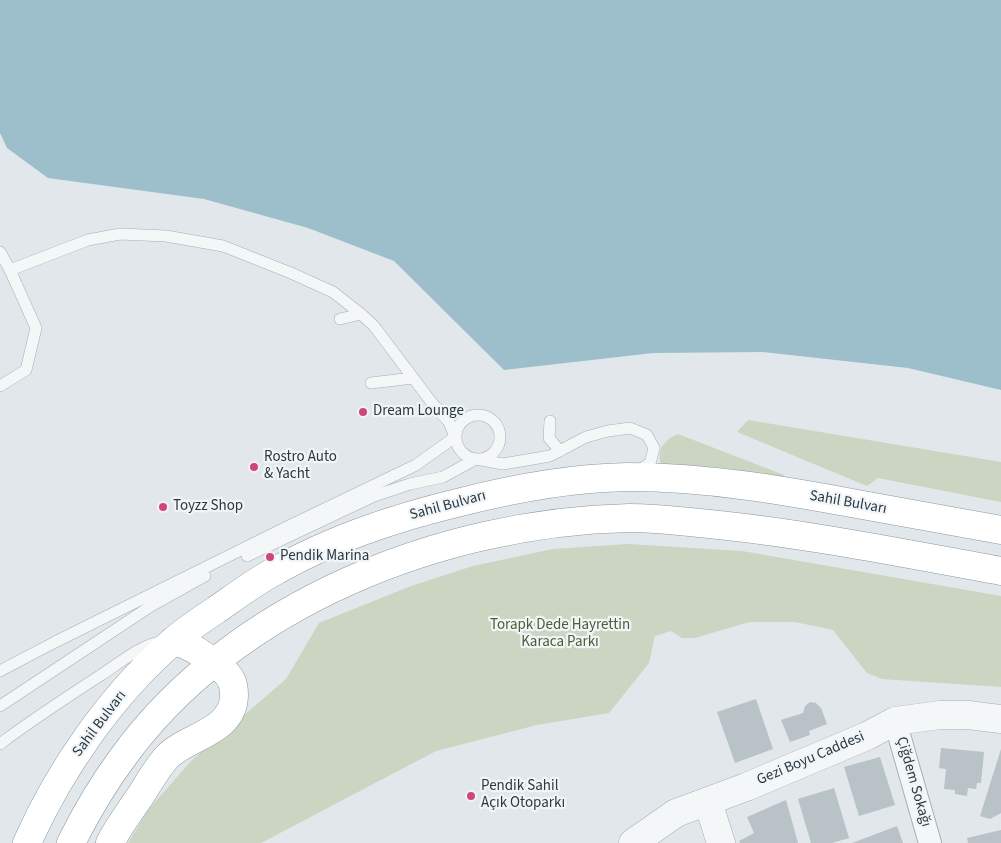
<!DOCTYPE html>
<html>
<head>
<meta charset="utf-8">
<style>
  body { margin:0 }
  canvas { display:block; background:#e1e7ea }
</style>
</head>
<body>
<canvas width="1001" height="843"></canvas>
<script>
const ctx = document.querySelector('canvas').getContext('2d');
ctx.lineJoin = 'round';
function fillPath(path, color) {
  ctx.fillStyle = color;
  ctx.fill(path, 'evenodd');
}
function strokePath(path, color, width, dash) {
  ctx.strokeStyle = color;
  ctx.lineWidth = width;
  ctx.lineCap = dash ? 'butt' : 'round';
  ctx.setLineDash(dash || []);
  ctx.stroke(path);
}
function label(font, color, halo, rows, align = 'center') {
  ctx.font = font + ' "Source Sans 3",sans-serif';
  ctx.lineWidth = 4.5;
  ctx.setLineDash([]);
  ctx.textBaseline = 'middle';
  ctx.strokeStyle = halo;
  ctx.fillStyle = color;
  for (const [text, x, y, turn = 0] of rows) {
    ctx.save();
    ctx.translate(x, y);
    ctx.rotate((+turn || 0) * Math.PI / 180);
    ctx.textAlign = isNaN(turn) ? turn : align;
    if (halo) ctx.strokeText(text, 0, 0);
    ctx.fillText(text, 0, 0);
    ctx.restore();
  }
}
fillPath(new Path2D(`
  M748,420L1001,462V502L878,478L867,486L737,432Z
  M678,434L784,475L783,479L667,467L660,462C658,447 665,440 678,434Z
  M628,544L742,551L1001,596V687L882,679L867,673L833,630L795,622H749L695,638H682L671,631L655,636L649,663L609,713L537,725L436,751L261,843H128L148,810L192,760L286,679L319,623L411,586L473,566L553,549Z`), '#ccd4c2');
fillPath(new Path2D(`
  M0,0H1001V390L908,368L763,352L653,353L504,370L394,261L308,228L204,199L48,178L7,148L0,133Z`), '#9cbfcb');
fillPath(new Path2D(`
  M756,699L773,749L735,763L717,712Z
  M810,702L816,703L821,708L827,724L809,731L810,735L790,742L781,720L803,713L805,706Z
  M941,748L984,752L981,783H977L976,789L968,788L967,796L955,794V790L944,789L946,769L939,768Z
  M1001,749V813L990,819L980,816Z
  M880,757L895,805L859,816L844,767Z
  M834,788L849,838L832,843H811L798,799Z
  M786,800L798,843H740L739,841L754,833L747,817Z
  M897,826L903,843H852Z
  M1001,830V843H968L967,838Z`), '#b8c2c7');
const service = new Path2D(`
  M0,252L10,270
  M340,319L361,314
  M371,383L413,378
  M0,386L26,370L36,328L10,270L88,240L120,234L166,236L223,246L291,273L333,292L361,314L374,326L432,403L449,422L455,437L416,465L287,527L55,642L0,671
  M456 437a22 22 0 1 1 44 0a22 22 0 1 1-44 0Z
  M550,421L549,438L560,451
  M247,556L374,496L410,484L443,477L476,459L503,464L550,456L586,437L608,431L630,428L647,435L654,448L650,463L638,471
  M0,706L151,606L205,576
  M0,744C33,719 67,697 101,675C118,664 142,644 161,642`);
const minor = new Path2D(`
  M895,721L930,843`);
const tertiary = new Path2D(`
  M708,802L721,843
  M633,843L676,813L746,787L867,736L895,721L940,715H968L1001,719`);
const trunk = new Path2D(`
  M27,843C60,769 110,697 171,643C184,631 201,620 216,610C236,596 256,581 277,570C334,538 398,517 461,502C516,488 571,478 628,477C705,477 782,490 857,504C905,513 953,521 1001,530
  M71,843C86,813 103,784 123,757C235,603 443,522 629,518C658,518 689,522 719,525C813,535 907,554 1001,571
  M110,843C119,826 130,811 141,795C149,782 157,768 167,757C187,736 234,732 234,695C234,683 231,677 222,669C206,657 192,645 173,641`);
strokePath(service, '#a6afb4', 12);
strokePath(minor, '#a6afb4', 24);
strokePath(tertiary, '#a6afb4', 29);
strokePath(trunk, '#8899a1', 29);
strokePath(service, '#f4f7f8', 11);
strokePath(minor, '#f4f7f8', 22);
strokePath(tertiary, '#f4f7f8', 28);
strokePath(trunk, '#fff', 28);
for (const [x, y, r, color] of [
  [363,412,5,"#d1457e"],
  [254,467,5,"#d1457e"],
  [163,507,5,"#d1457e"],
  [270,557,5,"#d1457e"],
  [471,796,5,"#d1457e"]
]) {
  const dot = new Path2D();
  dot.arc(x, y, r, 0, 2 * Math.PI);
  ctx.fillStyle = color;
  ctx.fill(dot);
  strokePath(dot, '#f1f5f7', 2);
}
label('15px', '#293942', '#f1f5f7', [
  ["Dream Lounge",373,412],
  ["Rostro Auto",264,458],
  ["& Yacht",264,475],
  ["Toyzz Shop",173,507],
  ["Pendik Marina",280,557],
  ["Pendik Sahil",481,787],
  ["Açık Otoparkı",481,804]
], 'left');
label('15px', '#293942', '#f1f5f7', [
  ["Sahil Bulvarı",848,503,10],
  ["Sahil Bulvarı",448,506,-15],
  ["Sahil Bulvarı",100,724,-53],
  ["Gezi Boyu Caddesi",811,759,-23],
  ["Çiğdem Sokağı",913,782,74]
]);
label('15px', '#485e36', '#f1f5f7', [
  ["Torapk Dede Hayrettin",560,626],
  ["Karaca Parkı",560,643]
]);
</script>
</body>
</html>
